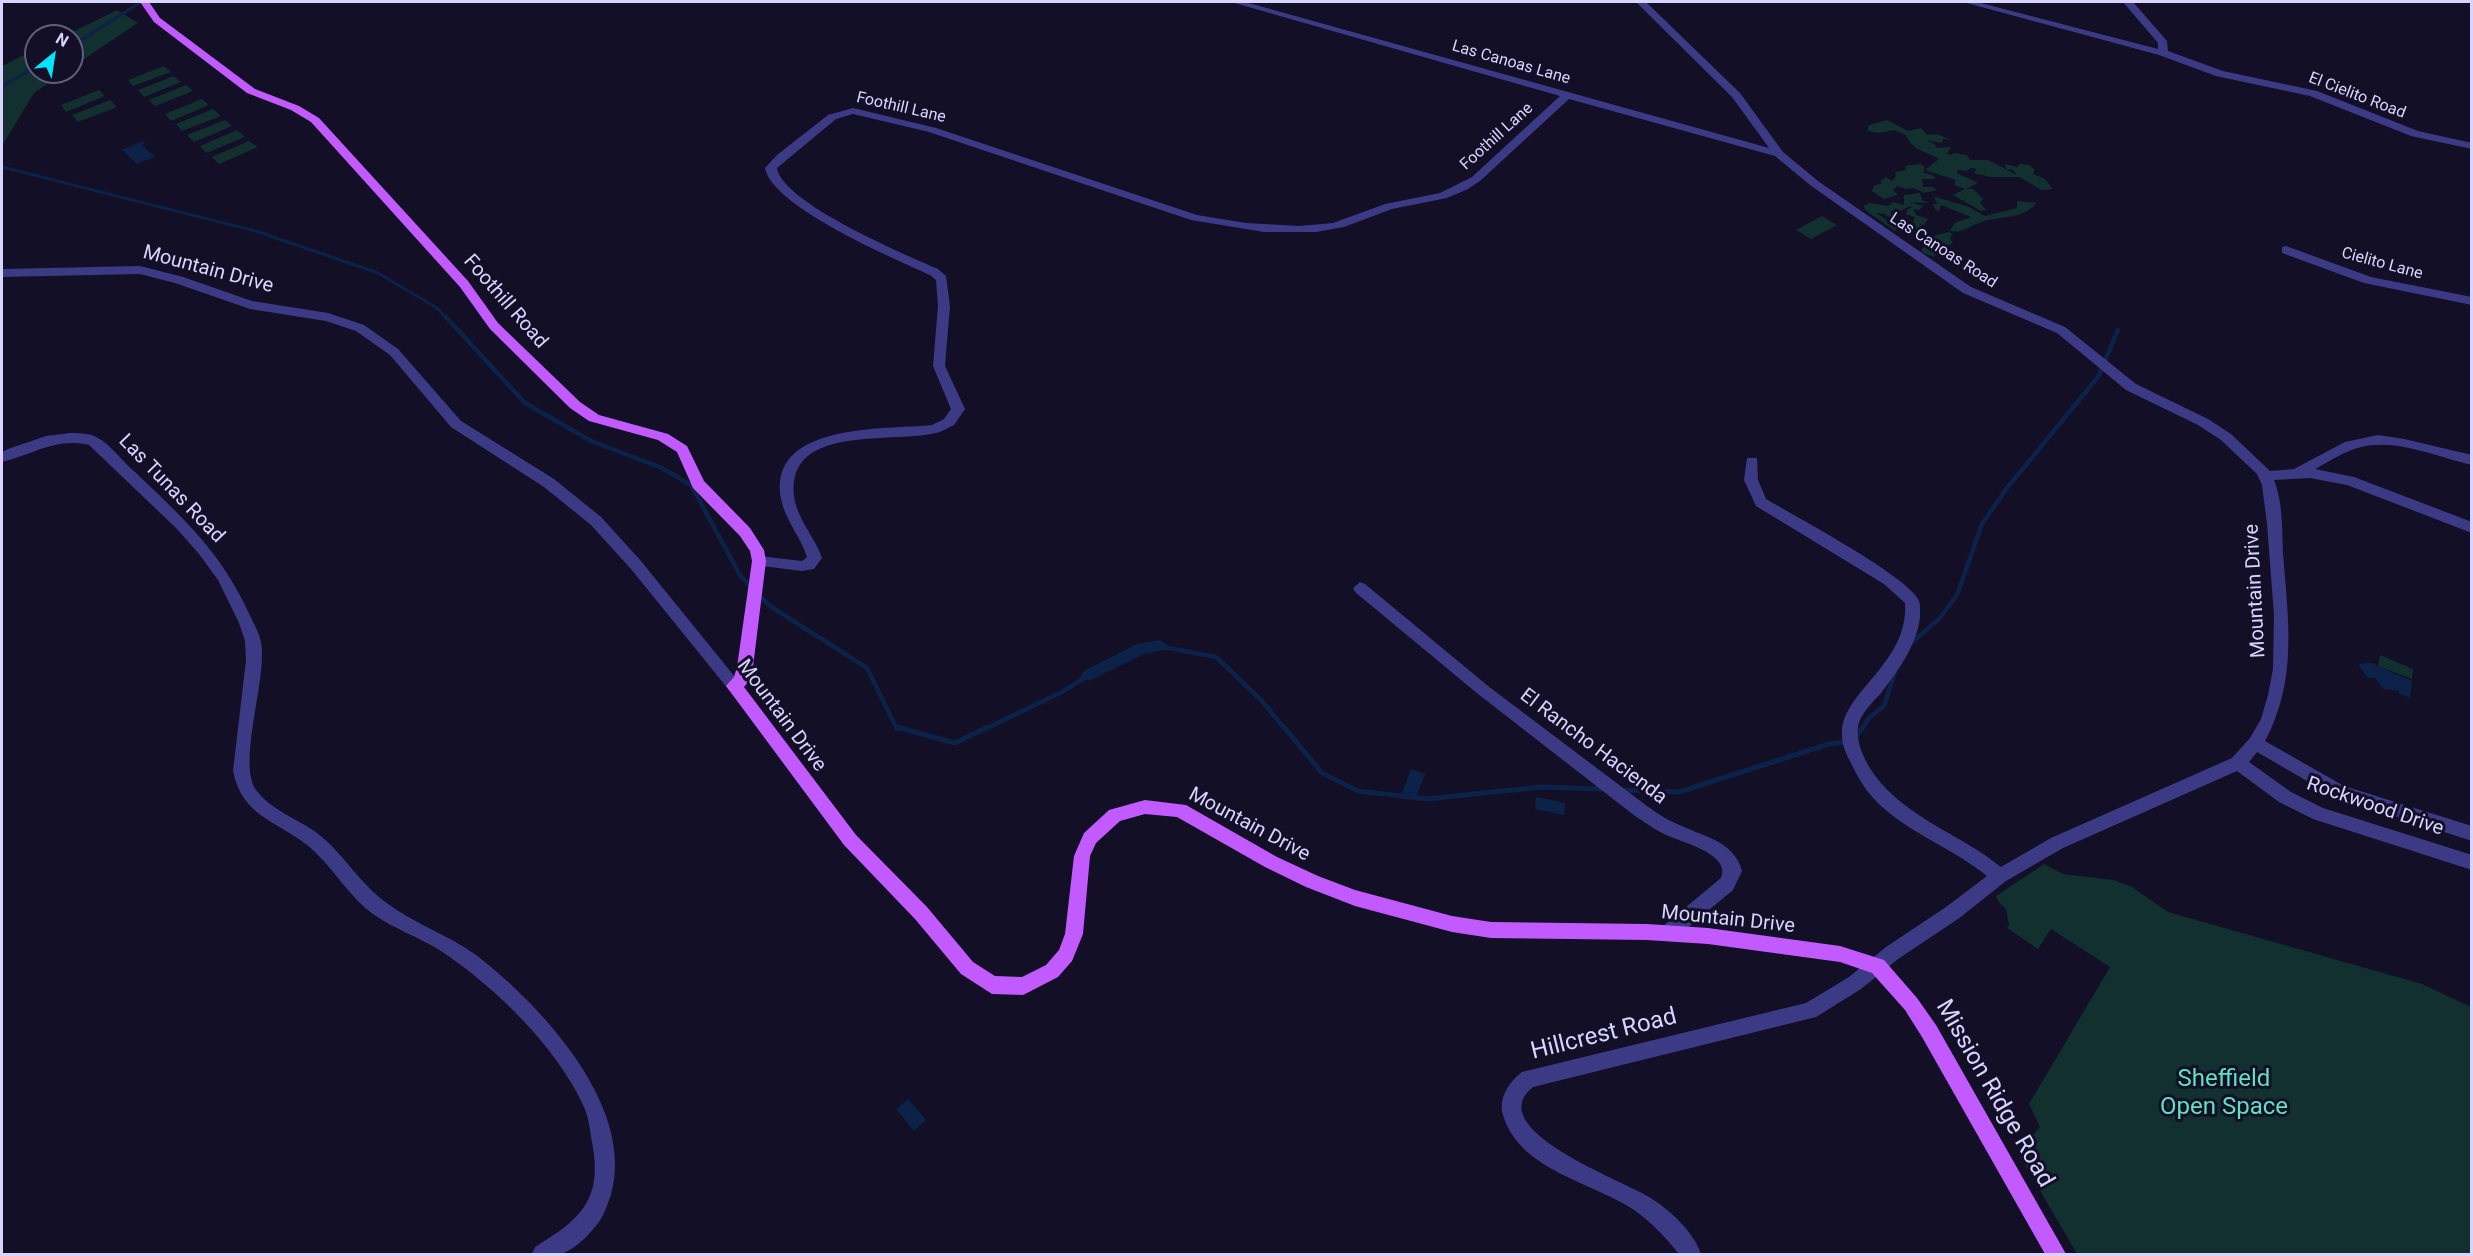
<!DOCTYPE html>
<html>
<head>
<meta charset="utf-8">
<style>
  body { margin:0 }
  #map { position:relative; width:2473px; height:1256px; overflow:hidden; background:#130f26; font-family:Roboto,sans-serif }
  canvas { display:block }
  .frame { position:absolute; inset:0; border:3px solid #d9d4ff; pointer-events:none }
  .north { position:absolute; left:24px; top:24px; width:60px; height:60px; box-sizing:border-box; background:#130f26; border:2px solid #625e7d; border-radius:50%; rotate:30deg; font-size:16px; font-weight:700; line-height:24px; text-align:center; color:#d9d4ff }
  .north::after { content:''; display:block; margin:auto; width:21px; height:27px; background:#00e5ff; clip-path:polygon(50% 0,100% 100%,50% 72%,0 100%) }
</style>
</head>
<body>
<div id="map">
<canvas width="2473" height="1256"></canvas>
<div class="frame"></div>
<div class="north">N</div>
</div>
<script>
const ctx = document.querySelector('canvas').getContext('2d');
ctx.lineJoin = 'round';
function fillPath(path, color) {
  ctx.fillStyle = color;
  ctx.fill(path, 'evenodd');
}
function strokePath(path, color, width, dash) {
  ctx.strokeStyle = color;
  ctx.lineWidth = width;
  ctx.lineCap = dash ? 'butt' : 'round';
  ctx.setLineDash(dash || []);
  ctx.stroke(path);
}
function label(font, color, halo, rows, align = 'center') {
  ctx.font = font + ' Roboto,sans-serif';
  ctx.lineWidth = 6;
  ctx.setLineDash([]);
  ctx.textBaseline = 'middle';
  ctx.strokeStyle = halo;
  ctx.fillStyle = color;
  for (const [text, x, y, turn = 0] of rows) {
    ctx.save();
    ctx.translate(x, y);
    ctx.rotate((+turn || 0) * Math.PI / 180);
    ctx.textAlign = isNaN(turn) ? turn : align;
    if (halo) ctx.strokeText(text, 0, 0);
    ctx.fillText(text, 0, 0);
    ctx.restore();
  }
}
fillPath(new Path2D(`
  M117,10L138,23L72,67V36H64Z
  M36,49V72H65L34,93L2,146V66Z
  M164,66L171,72L133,86L128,80Z
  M174,76L181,82L144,97L138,90Z
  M186,85L193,91L155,106L149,100Z
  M99,90L105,96L66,112L61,105Z
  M202,99L209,105L171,121L165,114Z
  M110,100L117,107L78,122L72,115Z
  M213,109L221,116L182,131L176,124Z
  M225,120L232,126L194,142L187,135Z
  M1887,120L1908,131L1921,128L1927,135L1937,134L1951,140L1943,139L1942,143L1927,140L1937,146L1936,148L1949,147L1951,148L1947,153L1951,155L1953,153L1967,155L1970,160H1988L2017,175L2013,170L2006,169L2005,164L2017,167L2020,164L2029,165L2035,170L2033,174L2045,179L2053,189L2042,190L2019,177H1990L1974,173L1976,169L1971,168L1967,171L1958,170L1957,173L1978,183L1966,189H1973L1983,199L1980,203L1986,210L1981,211L1953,195L1965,189L1954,185L1956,180L1927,171L1926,169L1939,159C1925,151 1913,151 1906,135L1894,130L1880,133L1867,131L1869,125Z
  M237,130L245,137L206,153L200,146Z
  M249,141L258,147L219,164L212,157Z
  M1920,164L1925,167L1923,173L1933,175L1936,179H1922L1923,187H1933L1937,190L1924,193L1914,188L1906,189L1897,186L1893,190L1898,195L1884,199L1872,191L1874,186L1882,183L1880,181L1886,177L1892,181L1896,176L1895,172L1906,170L1905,166Z
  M1920,193L1922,200L1929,203L1910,202L1923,206L1919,210L1913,209L1916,215L1928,219L1924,225L1919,224L1928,232L1929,237L1917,242L1916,233L1910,228L1915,217L1906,214L1907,210L1912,207L1910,206L1898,212L1891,211V219L1885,214L1876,213L1899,228L1895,231L1865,210L1864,206L1869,203L1888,206L1894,202L1904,205V195Z
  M1936,197L1969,207L1985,216L2017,208V201L2036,203C2033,207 2030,210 2023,213C2008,219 1994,217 1979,223C1969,226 1960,235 1950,230L1955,223L1971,217L1941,205L1939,211L1935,209L1933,204H1938L1934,198Z
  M1822,216L1837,225L1811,239L1796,230Z
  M1949,232L1953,234L1950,238L1953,243L1948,246L1939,243L1933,250L1936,255L1934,257L1923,253L1921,250L1936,235Z
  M2380,655L2413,669L2412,679L2378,666Z
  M2044,864L2063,874L2114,880L2132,887L2168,912L2422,984L2471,1007V1254H2077L2018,1153L2040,1127L2029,1104L2110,967L2051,929L2038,949L2007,928L2009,925L2006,909L1998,901L1996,896Z`), '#12302f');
fillPath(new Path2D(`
  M143,141L145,143L142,145L155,157L137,164L122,150Z
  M2371,663L2412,681L2410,698L2399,694V691L2383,689L2375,678H2368L2358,664Z
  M1411,769L1425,774L1416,798L1402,793Z
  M1536,797L1565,803L1564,815L1535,809Z
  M908,1099L926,1120L914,1131L896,1109Z`), '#0c2248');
strokePath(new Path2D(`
  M72,46L141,2
  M2,86L36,67
  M2,167L259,232L378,273L437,308L447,319`), '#0c2248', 3);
strokePath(new Path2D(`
  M446,317L525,403L591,441L662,468L691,485L740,575L751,587
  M757,593L770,606L867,668L897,729
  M1910,644L1939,619L1957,595L1982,524L2007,488L2098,377L2118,330
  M1159,646L1216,657L1262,701L1285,729
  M985,729L1062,692L1089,675
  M1862,729L1869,718L1884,706L1895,672`), '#0c2248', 4.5);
strokePath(new Path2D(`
  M896,727L955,743L988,727
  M1284,727L1322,773L1358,791L1427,799L1541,787L1605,789
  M1856,737L1863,727
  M1620,790L1679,792L1829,744L1847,742`), '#0c2248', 5);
fillPath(new Path2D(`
  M1159,640L1164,642L1167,646L1164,650L1144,654L1089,681L1084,679L1081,675L1084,671L1137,644Z`), '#0c2248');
fillPath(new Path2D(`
  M1231,2H1245L1769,148L1732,97L1636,2H1646L1740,93L1783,152L1818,181L1971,287L2065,327L2136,384L2208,419L2231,434L2270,471L2294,469L2345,442L2378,435L2404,439L2472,455V465C2438,457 2396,438 2361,447C2345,451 2330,461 2315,469L2354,477L2472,522V533L2347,485L2310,478L2274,480C2283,502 2282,530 2283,553C2288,620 2298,679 2265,741L2344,786L2472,826V841L2333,796L2257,752L2249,762L2291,792L2323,808L2472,855V870L2313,819L2279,802L2237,771L2063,848L2006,881L1958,919L1898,959L1861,989L1816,1017L1533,1087C1480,1129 1624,1181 1649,1197C1669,1209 1694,1232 1701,1254H1679C1667,1239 1653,1224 1637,1212C1595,1182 1520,1172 1503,1115C1498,1098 1509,1082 1522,1072L1806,1003L1849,977L1886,947L1946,907L1987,876C1954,849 1911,834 1880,805C1867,793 1858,778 1851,763C1846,754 1841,743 1842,732C1843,691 1909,663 1905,603L1884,584L1756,506L1744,480L1747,458H1757L1758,480L1766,499C1795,516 1905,575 1918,599C1921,604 1920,611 1920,617C1917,645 1898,671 1881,693C1872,703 1861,713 1858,726C1856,740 1862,754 1868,765C1897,815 1958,832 2001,867L2051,838L2232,758L2250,738L2261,719L2268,695L2273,669L2274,615L2267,524L2262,485L2257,474L2221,440L2198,425L2126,390L2057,333L1963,293L1810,185L1775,156L1569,99L1480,181L1468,189L1447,198L1392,209L1344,227L1316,232H1264L1191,220L929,132L853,114L836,119L777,168C782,203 906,255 938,269L946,276L950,306L945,366L965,409L954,425L940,432C896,445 787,422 794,495C796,518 815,537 822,558L814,569L802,571L754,565L752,561L759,556L802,561L807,557C801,537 785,520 781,499C767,422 885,430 932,425L944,419L951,409L933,366L938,306L936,280L930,275C895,259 772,207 765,168L777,155L828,115L853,108L936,128L1197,215L1246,223L1299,226L1333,223L1385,204L1440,193L1472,177L1560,96Z
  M1963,2H1977L2158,49V43L2123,2H2133L2167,41L2168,51L2223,71L2317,91L2418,131L2472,143V149L2411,136L2310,96L2216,76L2159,55Z
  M2286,246L2371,277L2472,297V305L2364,283L2282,253V247Z
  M140,266L183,277L252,301L328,313L364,325L398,349L461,421L554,479L601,517L641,561L739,682L742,686L739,690H729L631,569L591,525L544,487L451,427L390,355L356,331L326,321L250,309L175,283L140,274L2,277V269Z
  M70,433C78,433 90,433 98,438C111,445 123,462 135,472C180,515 217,548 245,605C250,617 258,629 261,642C268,678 236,765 257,791C272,811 297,818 317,833C342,852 358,881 384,901C412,923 447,934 476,955C544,1007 650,1121 604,1213C598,1227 575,1251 560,1254C552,1256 539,1255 532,1254L535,1247C581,1219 603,1200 592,1142C590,1131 589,1118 584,1107C557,1047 495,987 441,951C419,937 394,929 373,914C347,895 332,865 307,845C275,820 242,816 233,771L246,660L245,641L239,623L218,580L199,554L177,529L89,445C56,437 32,455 2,462V452L8,449L46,436Z
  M1360,582L1365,584L1488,686L1647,806C1656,812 1665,819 1675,823C1701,836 1734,840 1742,871L1733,890L1674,939L1668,941L1662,939L1659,933L1662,927L1721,878C1732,854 1681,842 1664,834C1654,829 1645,822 1635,816L1478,694L1355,592L1353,588Z`), '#3d3a85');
fillPath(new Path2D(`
  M140,2H149L160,18L255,89L299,106L319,118L468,281L498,323L580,402L599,415L668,434L687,446L704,481L750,528L764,550L766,561L753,667L749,681L744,687L856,835L927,907L973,962L995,976L1022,977L1046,965L1059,950L1065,934L1074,856L1084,833L1109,810L1145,800L1186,805L1277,857L1318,876L1355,890L1452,916L1491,922L1647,924L1708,928L1840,946L1884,960L1917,998L1936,1025L2066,1254H2045L1922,1037L1905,1010L1872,973L1840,962L1708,944L1647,940L1491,938L1452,932L1355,906L1306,887L1265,867L1177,817L1145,814L1120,821L1096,843L1090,856L1083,934L1072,961L1058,977L1029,992L1023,995L992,994L961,974L915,919L844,845L729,690L726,686L734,677L737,667L752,561L750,551L740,536L693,488L677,452L658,440L589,421L570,408L490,329L460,287L311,122L291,110L247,93L154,22Z`), '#c25bff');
label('16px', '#d9d4ff', '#130f26', [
  ["Las Canoas Lane",1511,63,16],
  ["El Cielito Road",2357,96,21],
  ["Foothill Lane",901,108,13],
  ["Foothill Lane",1497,137,-42],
  ["Las Canoas Road",1943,251,33],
  ["Cielito Lane",2382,264,15]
]);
label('20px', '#d9d4ff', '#130f26', [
  ["Mountain Drive",208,270,15],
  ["Foothill Road",505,302,49],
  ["Las Tunas Road",171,489,46],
  ["Mountain Drive",2256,591,-93],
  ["Mountain Drive",781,716,53],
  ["El Rancho Hacienda",1593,747,37],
  ["Rockwood Drive",2375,807,19],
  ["Mountain Drive",1249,825,28],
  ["Mountain Drive",1728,920,6]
]);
label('24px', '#d9d4ff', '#130f26', [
  ["Hillcrest Road",1604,1035,-14],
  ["Mission Ridge Road",1994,1094,60]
]);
label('24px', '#5fe0c0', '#130f26', [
  ["Sheffield",2224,1080],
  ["Open Space",2224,1108]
]);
</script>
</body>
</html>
